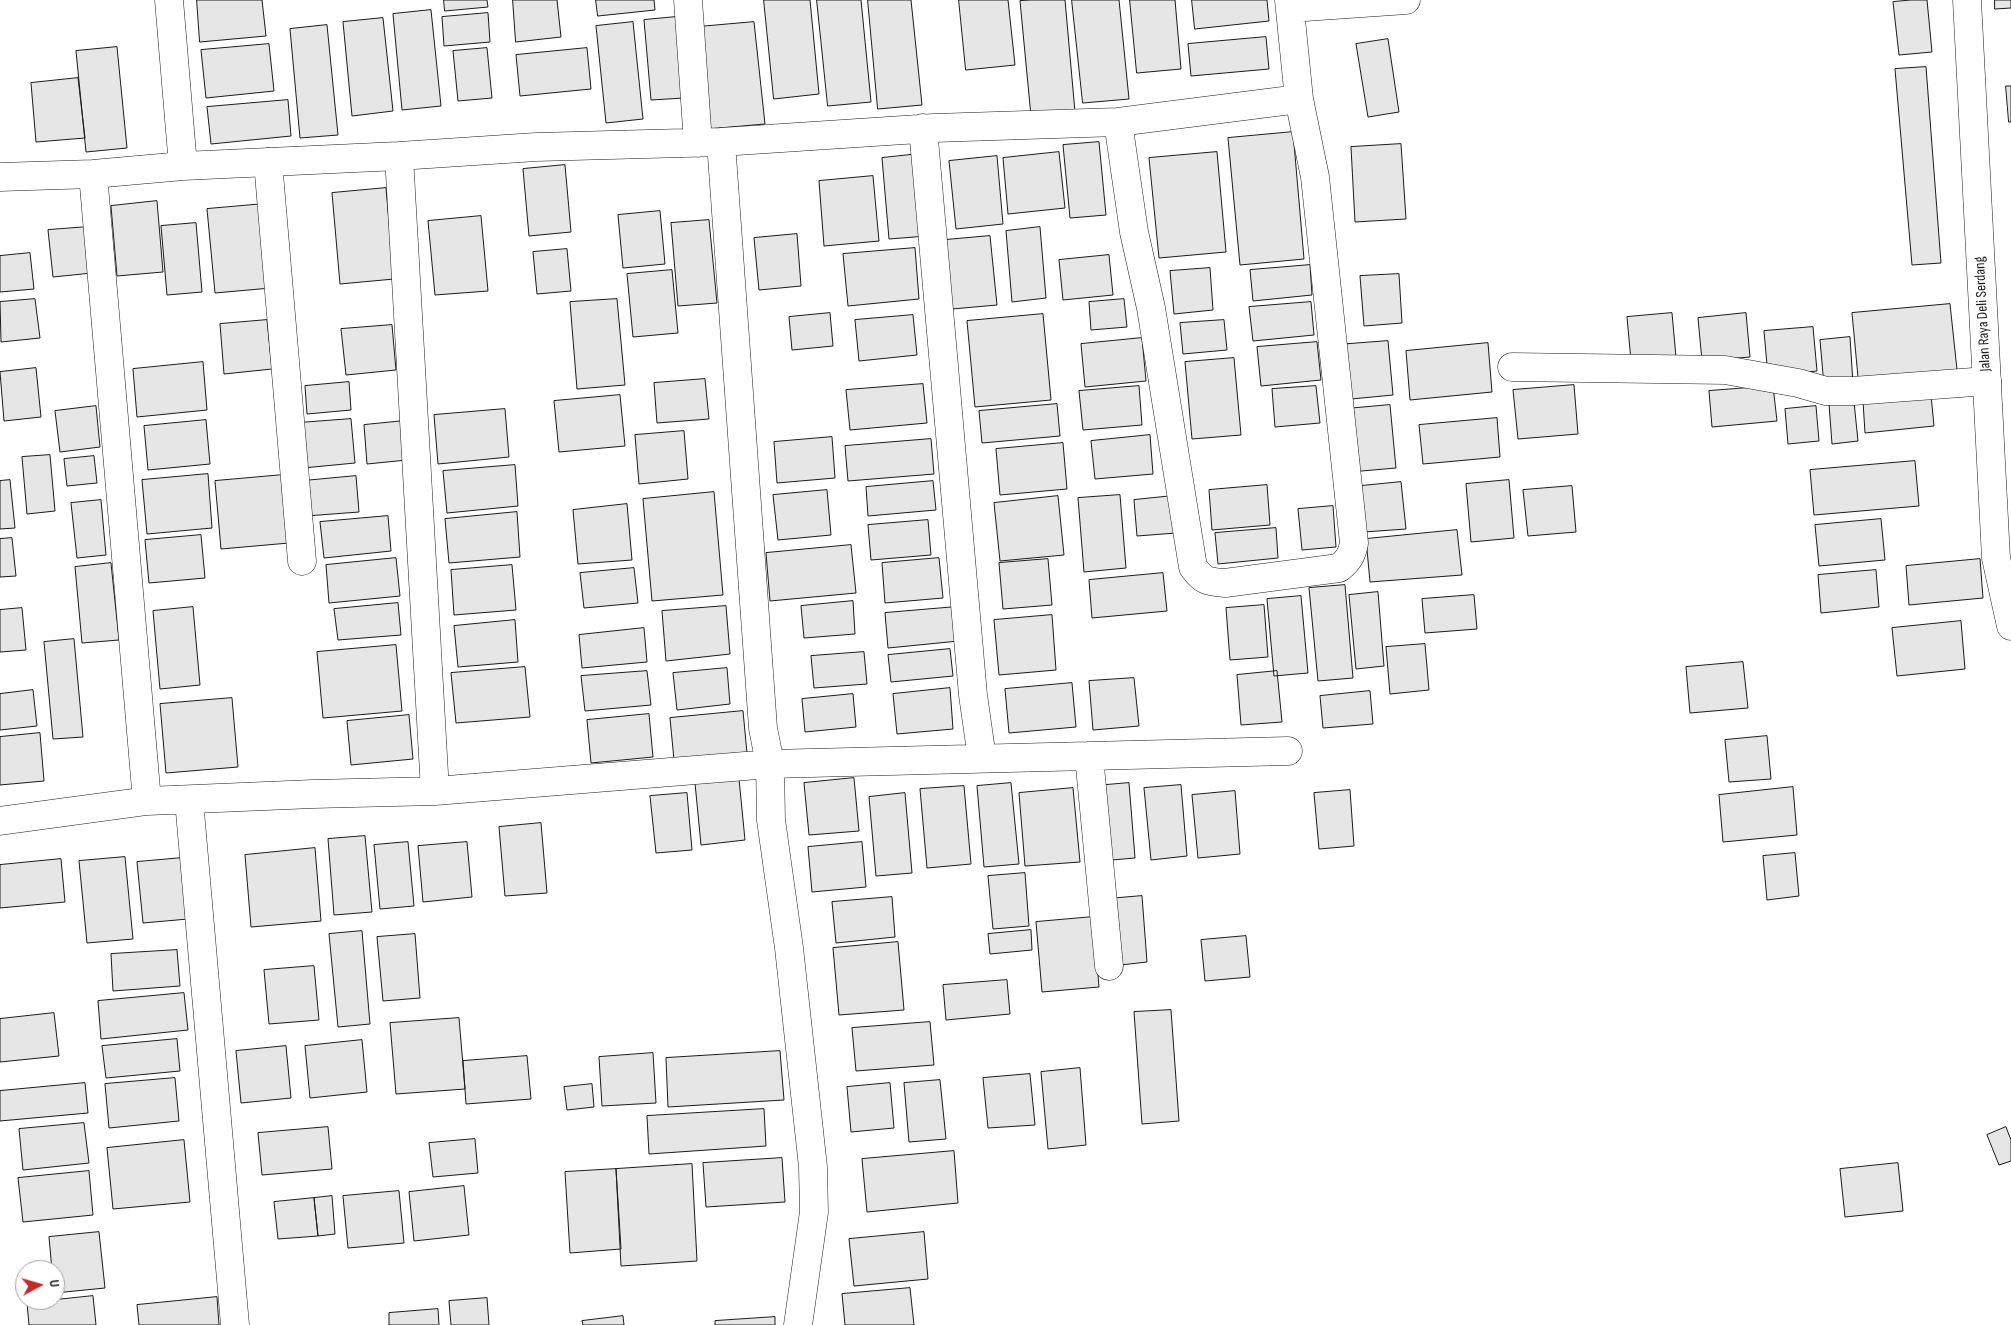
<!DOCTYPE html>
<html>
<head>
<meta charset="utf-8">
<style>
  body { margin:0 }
  #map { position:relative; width:2011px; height:1325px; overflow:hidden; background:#fff; font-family:"Sofia Sans Condensed",sans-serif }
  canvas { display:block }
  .north { position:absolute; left:15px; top:1260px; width:50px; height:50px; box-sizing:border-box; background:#fff; border:1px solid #a3a3a3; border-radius:50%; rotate:84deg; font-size:14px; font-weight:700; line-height:20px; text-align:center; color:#1a1a1a }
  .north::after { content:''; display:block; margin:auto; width:18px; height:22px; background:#c62828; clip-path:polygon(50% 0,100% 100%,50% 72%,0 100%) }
</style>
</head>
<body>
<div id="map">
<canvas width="2011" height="1325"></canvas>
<div class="north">U</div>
</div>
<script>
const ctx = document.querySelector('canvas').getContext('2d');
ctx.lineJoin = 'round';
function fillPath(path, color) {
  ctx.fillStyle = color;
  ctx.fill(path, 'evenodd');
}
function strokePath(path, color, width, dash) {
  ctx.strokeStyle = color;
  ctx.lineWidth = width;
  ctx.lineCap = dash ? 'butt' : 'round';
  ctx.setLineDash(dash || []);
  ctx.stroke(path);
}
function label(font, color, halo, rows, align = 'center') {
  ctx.font = font + ' "Sofia Sans Condensed",sans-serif';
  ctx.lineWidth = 4;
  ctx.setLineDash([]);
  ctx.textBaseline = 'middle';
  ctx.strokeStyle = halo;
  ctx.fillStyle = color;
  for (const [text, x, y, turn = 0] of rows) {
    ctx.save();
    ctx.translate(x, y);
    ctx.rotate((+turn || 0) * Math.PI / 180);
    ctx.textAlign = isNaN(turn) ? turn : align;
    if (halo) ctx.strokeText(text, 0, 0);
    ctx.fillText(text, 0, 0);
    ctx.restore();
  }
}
const building = new Path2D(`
  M197,0H262L266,36L200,42Z
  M444,0H487L488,7L445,11Z
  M513,0H557L561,37L516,42Z
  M596,0H654L655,10L598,16Z
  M764,0H810L819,94L774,99Z
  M817,0H861L871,102L828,106Z
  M868,0H911L922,105L878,109Z
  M959,0H1008L1015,65L966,70Z
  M1031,0H1065L1075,112L1031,116L1020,1Z
  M1072,0H1119L1129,99L1083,103Z
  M1130,0H1175L1181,69L1137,73Z
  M1192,0H1267L1269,21L1195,29Z
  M1911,0H1927L1932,52L1899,55L1893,2Z
  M1995,0H2011V8L1995,9Z
  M431,10L441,106L402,110L393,14Z
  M488,13L490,42L444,46L442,17Z
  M676,17L684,98L651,100L644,20Z
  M383,18L393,111L352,116L343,22Z
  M633,22L643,119L606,123L596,26Z
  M754,22L765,124L708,129L698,27Z
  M327,25L338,135L300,138L290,29Z
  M1266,37L1269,69L1191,76L1188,44Z
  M1388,39L1399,112L1368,117L1356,44Z
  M269,44L274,91L206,98L201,50Z
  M117,47L127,148L86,152L76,51Z
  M487,48L492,98L458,101L453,51Z
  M587,48L591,89L520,96L516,55Z
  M1926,67L1941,263L1912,265L1895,69Z
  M78,78L85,138L36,142L31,83Z
  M2006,86H2011V122H2009Z
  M288,100L291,136L211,144L207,107Z
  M1293,132L1304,259L1240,265L1228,138Z
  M1099,142L1106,215L1070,218L1063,145Z
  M1401,144L1406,219L1355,222L1351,147Z
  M1059,152L1065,208L1008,214L1003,158Z
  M1217,152L1226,252L1159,258L1149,158Z
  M919,154L927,236L889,239L882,158Z
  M997,156L1003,224L956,229L949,161Z
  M565,165L571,232L529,236L523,169Z
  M873,176L879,241L824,246L819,181Z
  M386,188L394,279L340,284L332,193Z
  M157,201L163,272L117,276L111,206Z
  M264,204L271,288L215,293L207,209Z
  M660,211L665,264L623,268L618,215Z
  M481,216L488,291L435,295L428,221Z
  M709,220L717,303L678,306L671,223Z
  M196,223L202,292L167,295L161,226Z
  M88,227L92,273L53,277L48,230Z
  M1040,227L1046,298L1012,302L1006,231Z
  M797,234L801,286L759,290L754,238Z
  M990,236L997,305L952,309L945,240Z
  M915,248L919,299L848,306L843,254Z
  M567,249L571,291L537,294L533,252Z
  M30,253L34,289L0,292V256Z
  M1109,255L1113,295L1063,300L1059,260Z
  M1310,265L1312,295L1253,301L1250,270Z
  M1210,268L1213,310L1174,314L1170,271Z
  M672,270L678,333L633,337L627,274Z
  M1399,274L1402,323L1364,326L1360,276Z
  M35,299L40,338L1,342L0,302Z
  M617,299L625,385L577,389L570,302Z
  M1124,299L1127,327L1091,330L1089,302Z
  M1311,302L1314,335L1253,341L1249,307Z
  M1950,304L1958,379L1859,388L1852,313Z
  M830,313L833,346L792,350L789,317Z
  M1672,313L1676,357L1631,361L1627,317Z
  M1746,313L1750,357L1702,361L1698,318Z
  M1043,314L1051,400L975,407L967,321Z
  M913,315L917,355L859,361L855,320Z
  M267,320L272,369L224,374L220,324Z
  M1224,320L1227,350L1183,354L1180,323Z
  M392,325L396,370L346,375L341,329Z
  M1813,327L1817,371L1768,376L1764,331Z
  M1850,337L1853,384L1824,386L1820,340Z
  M1142,338L1146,381L1085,387L1081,344Z
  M1388,341L1393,395L1341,400L1336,345Z
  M1317,342L1321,380L1261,386L1257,347Z
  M1488,343L1492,392L1410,400L1406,351Z
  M1234,358L1241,435L1192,439L1185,362Z
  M203,362L207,410L137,417L133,369Z
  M36,368L41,417L4,421L0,372Z
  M705,379L709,419L657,423L654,383Z
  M349,382L351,410L307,414L305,386Z
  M923,384L927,423L850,430L846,390Z
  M1574,385L1578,434L1518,439L1513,390Z
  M1139,386L1142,425L1083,430L1079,391Z
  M1316,386L1320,423L1275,427L1272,389Z
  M1773,386L1777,421L1712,427L1709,391Z
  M620,395L625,446L559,452L554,401Z
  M1931,395L1934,426L1865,433L1863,401Z
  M1854,402L1858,441L1832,444L1829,404Z
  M1057,404L1060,436L982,443L979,411Z
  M1390,405L1396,468L1350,472L1345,409Z
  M96,406L100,447L60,452L55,411Z
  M1816,406L1819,441L1788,444L1785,409Z
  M505,409L509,457L438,464L434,415Z
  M1497,418L1500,457L1423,464L1419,425Z
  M351,419L355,463L303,468L298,423Z
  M206,420L210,464L148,470L144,426Z
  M404,421L407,460L367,464L364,425Z
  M684,431L688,479L639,484L635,435Z
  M1150,435L1153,474L1095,479L1091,441Z
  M832,437L835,478L777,483L774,442Z
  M931,439L934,474L848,481L845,446Z
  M1063,443L1067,489L1000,495L996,449Z
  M50,455L55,511L27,514L22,457Z
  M94,456L97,483L67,486L64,459Z
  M1915,461L1919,506L1814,515L1810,470Z
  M515,465L518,506L447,513L443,471Z
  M208,474L212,528L147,534L142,480Z
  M283,475L289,543L221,549L215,481Z
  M356,476L359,512L306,516L303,481Z
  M10,480L15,528L0,529V481Z
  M1509,480L1514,538L1471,542L1466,484Z
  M933,481L936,510L868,516L866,487Z
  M1401,482L1406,529L1364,532L1361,486Z
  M1267,485L1270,525L1212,530L1209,490Z
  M1572,486L1576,532L1528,536L1523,490Z
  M827,490L831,535L778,540L773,495Z
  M714,492L723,595L652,601L643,499Z
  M1120,495L1126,568L1084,572L1078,498Z
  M1058,496L1064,555L1000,561L994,503Z
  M1173,496L1176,533L1137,536L1134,500Z
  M101,500L106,555L77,558L71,503Z
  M627,504L632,560L578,564L573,510Z
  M1333,506L1336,547L1302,550L1298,509Z
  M517,512L520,557L449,563L445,519Z
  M388,516L391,551L324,558L320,522Z
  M1881,519L1885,560L1819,566L1815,525Z
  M928,520L931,555L871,560L868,525Z
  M1276,528L1278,558L1218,564L1215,533Z
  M1457,530L1462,575L1370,582L1366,539Z
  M201,535L205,578L149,583L145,540Z
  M12,538L16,576L0,577V539Z
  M851,545L856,593L770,601L766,553Z
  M396,558L400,596L329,603L326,565Z
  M939,558L943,598L885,603L882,563Z
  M1048,559L1052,605L1003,609L999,563Z
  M1980,559L1983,598L1909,605L1906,566Z
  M111,563L119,640L82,643L75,567Z
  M512,565L516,610L454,615L451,570Z
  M634,568L638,603L584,608L580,573Z
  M1876,570L1879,607L1821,613L1818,575Z
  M1163,573L1167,611L1092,618L1089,580Z
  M1345,585L1353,678L1318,681L1309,588Z
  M1378,592L1384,666L1356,669L1349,595Z
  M1474,595L1477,629L1425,633L1422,599Z
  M1301,596L1308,673L1274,676L1267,599Z
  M853,601L855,634L804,638L801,606Z
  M398,603L401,635L338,640L334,609Z
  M1264,605L1268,657L1230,660L1226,608Z
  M726,606L730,654L666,661L662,611Z
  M193,607L200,685L160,689L153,611Z
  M956,607L959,641L888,648L885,613Z
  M22,608L26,650L0,652V610Z
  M1052,615L1056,670L999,675L994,620Z
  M515,620L518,662L458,667L454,626Z
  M1961,621L1965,669L1897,676L1892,628Z
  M644,628L647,662L582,668L579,635Z
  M74,639L83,737L53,739L44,642Z
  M1425,644L1429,690L1390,694L1386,647Z
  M396,645L402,711L323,718L317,652Z
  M950,649L953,676L891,682L888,655Z
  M864,652L867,684L814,688L811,656Z
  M1743,662L1748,708L1690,713L1686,667Z
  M525,667L530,717L456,723L451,673Z
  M727,668L730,704L677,710L673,673Z
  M647,671L651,705L585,711L581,676Z
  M1277,671L1282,722L1241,725L1237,675Z
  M1134,678L1139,726L1093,730L1089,681Z
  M1072,683L1076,727L1009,733L1005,689Z
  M950,688L953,729L897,734L893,694Z
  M33,690L37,726L0,730V694Z
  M1370,691L1373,724L1323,728L1320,696Z
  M853,694L856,727L805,732L802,699Z
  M232,698L238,767L166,773L160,704Z
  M743,711L747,753L674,760L670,718Z
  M649,714L653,757L591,763L587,720Z
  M409,715L413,759L351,765L347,721Z
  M40,733L44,781L0,785V737Z
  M1767,736L1771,779L1729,782L1725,740Z
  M854,778L859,831L809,835L804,783Z
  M739,779L745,840L701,845L695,783Z
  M1011,783L1019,864L984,867L977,786Z
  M1129,783L1135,858L1100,861L1094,786Z
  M1181,785L1187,856L1151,860L1144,788Z
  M964,786L971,864L927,868L920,789Z
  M1793,787L1797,835L1723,842L1719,795Z
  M1073,788L1080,862L1025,866L1019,793Z
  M1350,790L1354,846L1319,849L1314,793Z
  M1235,791L1240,854L1198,858L1192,795Z
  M687,793L692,850L656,853L650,796Z
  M905,793L912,873L876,876L869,797Z
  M541,823L547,893L505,896L499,827Z
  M365,836L372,912L334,915L328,839Z
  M408,842L414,906L380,909L374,845Z
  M467,842L472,897L423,902L418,846Z
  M862,842L866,887L812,892L808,847Z
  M315,848L321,921L251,927L245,855Z
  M1795,853L1799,896L1767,900L1763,856Z
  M125,857L133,939L87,943L79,861Z
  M182,858L188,919L143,923L137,862Z
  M61,859L65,902L0,908V865Z
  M1025,873L1029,926L993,929L988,876Z
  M1142,896L1147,962L1112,966L1107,899Z
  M892,897L895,937L836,943L832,902Z
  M1093,917L1099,987L1042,992L1036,922Z
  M1031,930L1032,950L990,954L988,934Z
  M362,931L370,1024L338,1027L329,934Z
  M415,934L420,998L383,1001L377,937Z
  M1246,936L1250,977L1205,981L1201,940Z
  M898,942L904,1010L839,1015L833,948Z
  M177,950L180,986L113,991L111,954Z
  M314,966L319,1020L269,1024L264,970Z
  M1007,980L1010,1014L946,1020L943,985Z
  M184,993L188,1030L101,1039L98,1001Z
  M1171,1010L1179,1121L1142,1124L1134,1012Z
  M54,1013L59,1056L0,1062V1019Z
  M459,1018L465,1089L396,1094L390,1023Z
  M930,1022L934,1065L856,1071L852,1028Z
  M177,1039L180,1071L106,1078L102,1046Z
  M362,1040L367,1092L310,1098L305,1046Z
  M286,1046L291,1098L241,1103L236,1051Z
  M780,1051L784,1100L668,1107L666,1058Z
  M653,1053L656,1103L602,1106L599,1057Z
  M527,1056L531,1099L466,1104L463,1061Z
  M1080,1068L1086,1145L1048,1149L1041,1072Z
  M1030,1074L1035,1125L988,1128L983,1078Z
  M175,1078L179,1121L109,1128L105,1084Z
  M940,1080L946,1139L909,1142L904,1083Z
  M85,1083L88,1113L0,1121V1091Z
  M890,1083L894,1128L851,1132L847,1087Z
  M592,1084L594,1107L567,1110L564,1087Z
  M764,1109L766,1146L649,1154L647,1116Z
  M84,1123L89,1163L23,1170L19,1129Z
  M328,1127L332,1169L262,1175L258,1133Z
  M2006,1127L2011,1140V1161L1999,1165L1987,1135Z
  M475,1139L478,1173L433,1177L429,1143Z
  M184,1140L190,1202L113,1209L107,1148Z
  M954,1151L958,1203L867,1212L862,1159Z
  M782,1158L785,1202L706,1207L703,1163Z
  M1898,1163L1903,1211L1845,1217L1840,1169Z
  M692,1164L697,1261L621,1266L616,1169Z
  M616,1169L621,1249L570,1253L565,1172Z
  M89,1171L93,1215L23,1222L18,1178Z
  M464,1186L469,1235L414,1241L409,1192Z
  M399,1191L404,1243L348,1248L343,1196Z
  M332,1196L335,1234L318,1236L314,1198Z
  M314,1198L318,1236L278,1239L274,1202Z
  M99,1232L105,1288L55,1293V1270H52L49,1237Z
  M924,1232L928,1279L854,1286L849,1239Z
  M910,1288L914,1325H845L842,1294Z
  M93,1296L96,1325H29L27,1303Z
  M217,1297L219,1325H139L137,1305Z
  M487,1298L489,1325H451L449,1301Z
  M438,1309L439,1325H389V1313Z
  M623,1316L624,1325H583L582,1321Z
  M775,1317V1325H715V1321Z`);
fillPath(building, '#e6e6e6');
strokePath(building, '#1a1a1a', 1);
const minor = new Path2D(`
  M169,0L183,166
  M688,0L698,143
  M1290,8L1406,0
  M1118,122L1134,232L1151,308L1193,567C1203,581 1208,582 1225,583L1339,568C1348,561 1352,555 1354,543L1315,177L1299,99
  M923,128L973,695L982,758
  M721,142L763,728L770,764L771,820L789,948L813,1167L814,1212L798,1325
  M399,156L435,791
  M268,162L302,561
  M93,174L147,801
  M0,177L93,174L183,166L399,156L536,147L721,142L934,128L1118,122L1299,99L1289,0
  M1512,367L1725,370L1798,383L1826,391H1853L1987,381
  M1089,756L1109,966
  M189,800L235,1325
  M0,821L147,801L313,794L435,791L770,764L1288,751`);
const major = new Path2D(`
  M1967,0L1996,558L2011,626`);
strokePath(minor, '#1a1a1a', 29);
strokePath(major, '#1a1a1a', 29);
strokePath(minor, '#fff', 28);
strokePath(major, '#fff', 28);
label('15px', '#1a1a1a', '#fff', [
  ["Jalan Raya Deli Serdang",1983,314,-93]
]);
</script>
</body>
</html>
